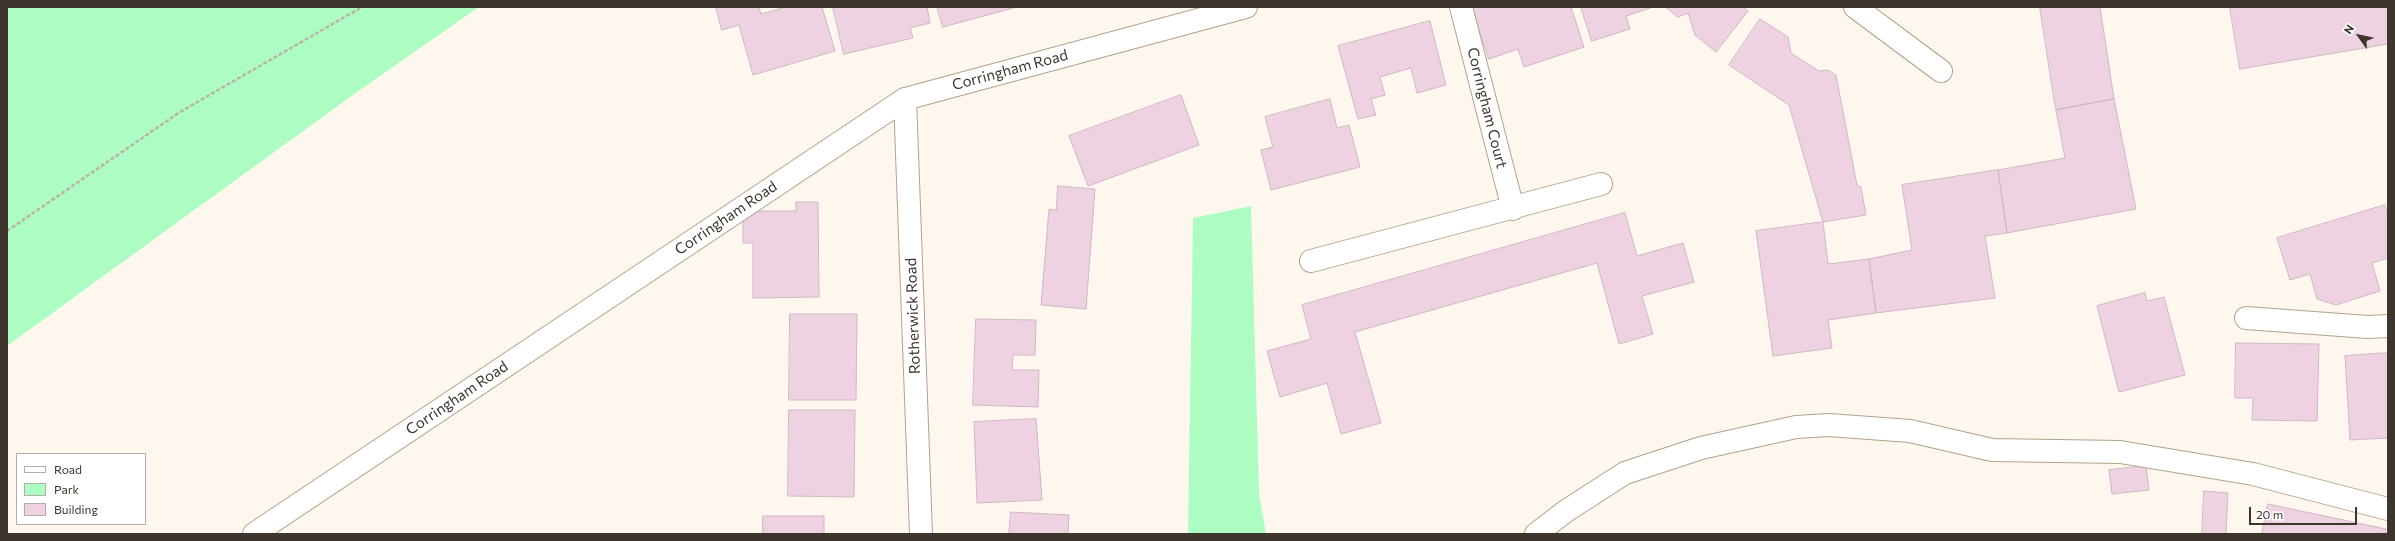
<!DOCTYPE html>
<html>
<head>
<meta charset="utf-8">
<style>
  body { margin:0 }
  #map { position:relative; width:2395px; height:541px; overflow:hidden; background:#fdf7ed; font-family:Commissioner,sans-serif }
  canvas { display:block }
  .frame { position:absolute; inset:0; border:8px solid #3c362c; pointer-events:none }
  .legend { position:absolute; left:16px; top:453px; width:130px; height:72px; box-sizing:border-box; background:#fff; border:1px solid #b1afab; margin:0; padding:5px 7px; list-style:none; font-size:12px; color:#3c362c }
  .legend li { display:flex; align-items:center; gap:8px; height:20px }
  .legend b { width:20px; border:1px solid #b1afab }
  .north { position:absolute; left:2339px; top:16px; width:40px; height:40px; -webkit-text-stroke:3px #fff; paint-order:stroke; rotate:303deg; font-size:11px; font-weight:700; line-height:16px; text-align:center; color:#3c362c }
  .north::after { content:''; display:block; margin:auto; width:14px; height:18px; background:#3c362c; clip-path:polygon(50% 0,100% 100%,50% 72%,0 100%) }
  .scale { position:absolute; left:2249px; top:507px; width:108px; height:18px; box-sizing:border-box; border:2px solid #3c362c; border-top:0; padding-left:5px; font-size:12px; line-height:14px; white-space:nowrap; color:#3c362c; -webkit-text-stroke:3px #fff; paint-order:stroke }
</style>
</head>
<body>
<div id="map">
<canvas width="2395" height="541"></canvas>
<div class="frame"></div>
<ul class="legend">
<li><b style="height:5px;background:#fff"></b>Road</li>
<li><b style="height:11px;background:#adfdc3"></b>Park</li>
<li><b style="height:11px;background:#eed2e2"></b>Building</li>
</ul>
<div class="north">N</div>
<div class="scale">20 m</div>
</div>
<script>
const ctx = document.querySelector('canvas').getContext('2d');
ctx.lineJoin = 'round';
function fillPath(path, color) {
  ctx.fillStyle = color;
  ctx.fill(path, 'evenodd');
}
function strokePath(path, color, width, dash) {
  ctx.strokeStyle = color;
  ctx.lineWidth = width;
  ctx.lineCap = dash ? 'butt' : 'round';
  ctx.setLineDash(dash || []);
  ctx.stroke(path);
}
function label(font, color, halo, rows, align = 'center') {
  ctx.font = font + ' Commissioner,sans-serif';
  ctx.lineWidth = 3;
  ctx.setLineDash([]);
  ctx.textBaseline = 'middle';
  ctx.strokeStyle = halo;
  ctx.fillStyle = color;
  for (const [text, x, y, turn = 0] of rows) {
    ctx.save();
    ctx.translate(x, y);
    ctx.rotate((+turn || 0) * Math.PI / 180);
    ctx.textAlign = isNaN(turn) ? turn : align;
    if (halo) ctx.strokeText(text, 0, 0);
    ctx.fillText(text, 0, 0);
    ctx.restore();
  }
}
fillPath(new Path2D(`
  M7,7H479L357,92L7,346Z
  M1251,206L1259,493L1266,534H1188L1193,218Z`), '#adfdc3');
const building = new Path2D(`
  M716,7H759L761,14L786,7H822L835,51L753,75L739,25L722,30Z
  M833,7H927L930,23L910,28L913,38L844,54Z
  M937,7H1017L943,27Z
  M1472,7H1571L1584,47L1524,67L1518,49L1489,59Z
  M1581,7H1653L1626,16L1630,29L1592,41Z
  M1666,7H1743L1748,11L1716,52L1695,35L1688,13L1678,17Z
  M2040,7H2100L2114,99L2056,110Z
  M2230,7H2388V44L2240,69Z
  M1760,19L1788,37L1791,53L1819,71L1828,70L1836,75L1857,185L1861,187L1866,215L1823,222L1789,105L1729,65Z
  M1430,21L1446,85L1417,93L1411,68L1380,77L1385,95L1371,99L1376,115L1358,119L1338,46Z
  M1181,95L1199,145L1088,186L1069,136Z
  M1330,99L1337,128L1349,125L1360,167L1271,190L1261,150L1273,147L1265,117Z
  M2114,99L2136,209L2007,233L1998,170L2065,158L2056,110Z
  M1998,170L2007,233L1985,236L1995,298L1876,313L1869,259L1912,250L1902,185Z
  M1058,186L1095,189L1086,309L1041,305L1049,209L1056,210Z
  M796,202H818L819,297L753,298V243H743V211H796Z
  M2385,205L2388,216V258L2372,263L2380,291L2336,305L2317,299L2310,274L2290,280L2277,238Z
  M1625,213L1637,256L1683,243L1694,282L1642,296L1653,334L1619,344L1597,263L1355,332L1381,423L1341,434L1327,383L1280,397L1267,351L1311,339L1302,305Z
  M1823,222L1828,264L1869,259L1876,313L1828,320L1832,348L1773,356L1756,231Z
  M2145,293L2147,301L2164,297L2185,375L2119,392L2097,306Z
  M790,314H857L856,400H789Z
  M976,319L1036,320L1035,355H1013L1012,370H1039L1038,407L973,405Z
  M2236,343L2319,344L2317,421L2252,420L2253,398H2235Z
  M2388,353V438L2350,440L2345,356Z
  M789,410H855L854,497L788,496Z
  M1036,419L1042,500L977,503L974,422Z
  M2146,466L2149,490L2112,494L2109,470Z
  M2204,491L2228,493L2226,534H2202Z
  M2268,504L2386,529L2385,534H2262Z
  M1011,512L1069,515L1068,534H1009Z
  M763,516H824V534H763Z`);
fillPath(building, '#eed2e2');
strokePath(building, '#d2b6c6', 1);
const minor = new Path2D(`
  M1461,7L1513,209
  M1855,7L1941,71
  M905,99L921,534
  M1311,261L1601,184
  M2246,318L2368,327L2388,326
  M254,534L905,99L1246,7
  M1536,534L1566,511L1625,473L1701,448L1796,427L1829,425L1910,431L1992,450L2120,452L2253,474L2388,509`);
strokePath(minor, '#b0a38b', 24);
strokePath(new Path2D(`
  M7,231L180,112L362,7`), '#b8b2a8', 2.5, [4, 2]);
strokePath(minor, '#fff', 22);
label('15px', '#3c362c', '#fff', [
  ["Corringham Road",1010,70,-15],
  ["Corringham Court",1487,108,76],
  ["Corringham Road",726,218,-34],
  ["Rotherwick Road",913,316,-92],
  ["Corringham Road",457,398,-34]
]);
</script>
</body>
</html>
